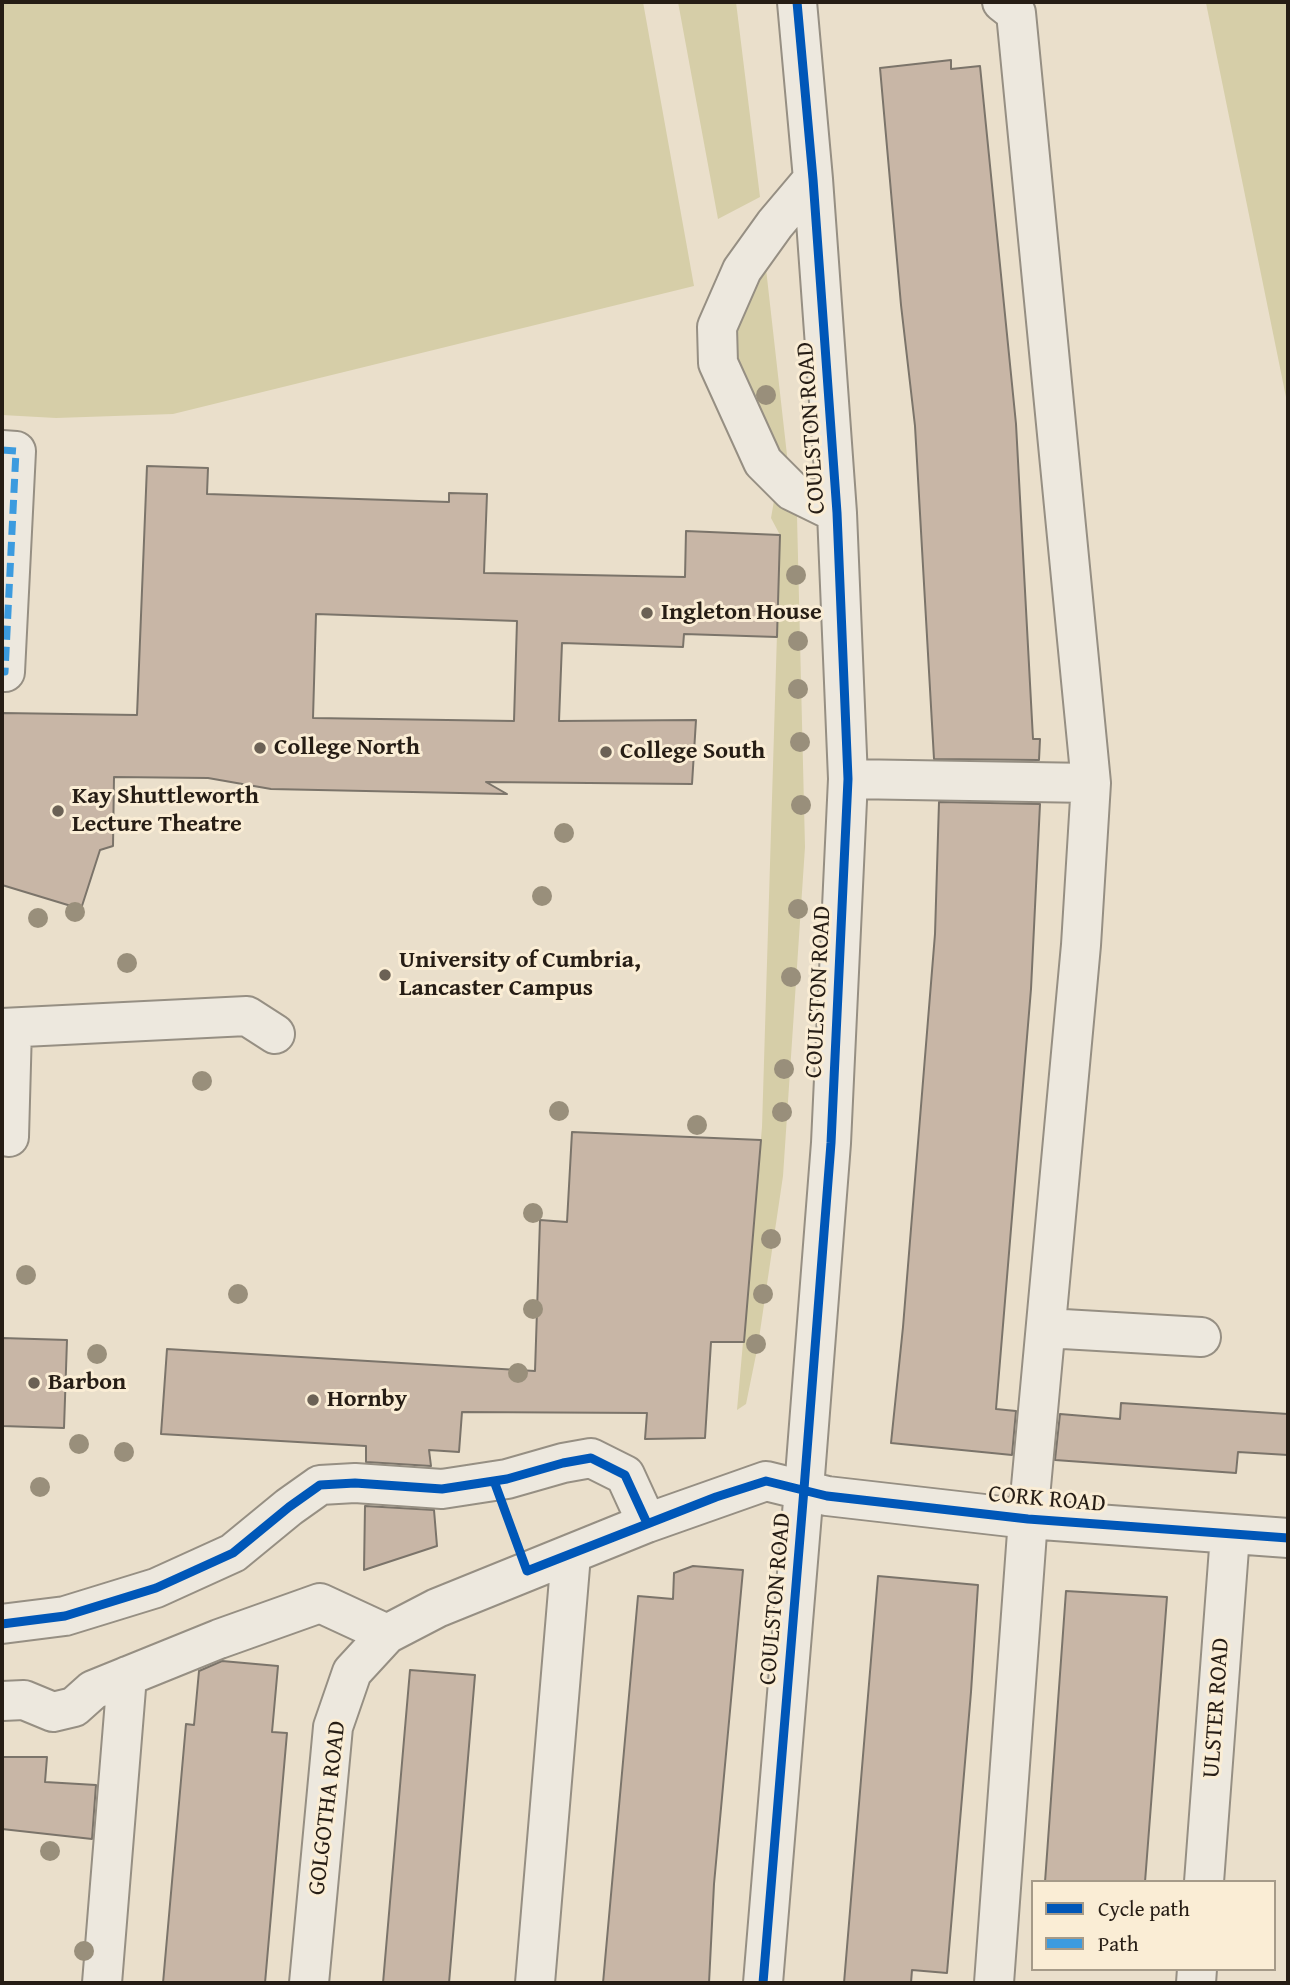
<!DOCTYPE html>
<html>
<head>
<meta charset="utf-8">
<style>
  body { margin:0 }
  #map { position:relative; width:1290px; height:1985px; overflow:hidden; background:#eadfcb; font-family:"Gentium Book Plus",serif }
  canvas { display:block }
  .frame { position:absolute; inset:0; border:4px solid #261d15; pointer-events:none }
  .legend { position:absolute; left:1031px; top:1880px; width:245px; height:91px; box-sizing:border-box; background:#faedd5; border:2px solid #a59a88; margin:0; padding:9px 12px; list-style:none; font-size:21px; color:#261d15 }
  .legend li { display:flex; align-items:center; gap:14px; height:35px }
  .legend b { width:35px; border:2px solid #a59a88 }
</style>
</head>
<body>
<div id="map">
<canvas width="1290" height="1985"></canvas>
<div class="frame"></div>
<ul class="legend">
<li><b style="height:9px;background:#0057b8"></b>Cycle path</li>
<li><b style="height:9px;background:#3c9bdf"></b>Path</li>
</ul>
</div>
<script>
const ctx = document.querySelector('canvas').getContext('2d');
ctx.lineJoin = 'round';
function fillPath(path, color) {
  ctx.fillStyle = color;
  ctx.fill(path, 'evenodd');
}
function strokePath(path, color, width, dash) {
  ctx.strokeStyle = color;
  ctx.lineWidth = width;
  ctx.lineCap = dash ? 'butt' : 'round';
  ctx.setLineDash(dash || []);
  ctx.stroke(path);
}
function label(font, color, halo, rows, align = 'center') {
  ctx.font = font + ' "Gentium Book Plus",serif';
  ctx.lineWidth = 6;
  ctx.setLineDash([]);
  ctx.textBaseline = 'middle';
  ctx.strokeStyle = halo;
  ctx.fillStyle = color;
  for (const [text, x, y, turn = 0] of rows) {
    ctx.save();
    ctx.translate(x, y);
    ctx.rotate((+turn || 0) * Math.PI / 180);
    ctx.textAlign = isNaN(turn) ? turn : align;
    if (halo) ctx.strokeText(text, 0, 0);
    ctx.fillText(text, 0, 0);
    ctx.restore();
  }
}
fillPath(new Path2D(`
  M2,2H643L694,286L173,414L56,418L2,415Z
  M678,2H736L760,197L718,219Z
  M1205,2H1288V407L1206,3Z
  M764,251L788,464L752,412L736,372L732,325Z
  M775,495L797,516L805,847L783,1176L758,1345L746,1404L737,1410L762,1127L780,535L771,518Z`), '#d6cea8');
const building = new Path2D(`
  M951,60V69L980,66L1016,424L1033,739H1040L1039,760L934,759L915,426L901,305L880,68Z
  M147,466L208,468L207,494L449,502V493L487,494L484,573L685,577L686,531L780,535L777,637L684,634L683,647L562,643L559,721L696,720L692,784L486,782L507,794L271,789L208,778L114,777L113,846L100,850L81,909L2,885V713L137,715ZM316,614L517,621L514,721L313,718Z
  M939,802L1040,804L1031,989L996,1409L1016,1411L1012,1455L891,1443L903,1327L935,934Z
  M572,1132L761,1140L744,1342H711L705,1438L645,1439L647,1413L462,1412L459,1452L429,1450L431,1466L366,1462V1446L161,1434L167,1349L535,1371L540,1220L567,1222Z
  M2,1338L67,1340L64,1428L2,1426Z
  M1121,1403L1288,1414V1455L1238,1452L1236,1473L1055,1460L1060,1414L1120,1419Z
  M365,1506L434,1510L437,1546L364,1570Z
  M693,1566L743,1570L714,1884L709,1983H603L638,1596L673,1599L674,1573Z
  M878,1576L978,1585L971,1692L947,1973L912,1970L911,1983H844Z
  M1066,1591L1167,1597L1145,1882H1045Z
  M222,1661L278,1666L272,1732L287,1733L265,1983H163L186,1724L194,1725L199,1671Z
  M410,1670L475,1675L449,1983H383Z
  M2,1757H47L45,1782L96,1785L92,1839L2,1829Z`);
fillPath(building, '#c8b6a6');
strokePath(building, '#7b746a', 2);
const minor = new Path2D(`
  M813,179L775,224L742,270L717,327L718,363L763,462L792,491L837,513
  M2,450L16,451L5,672H2
  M848,779L1091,783
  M2,1028L247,1016L275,1034
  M9,1137L12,1028
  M1046,1328L1201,1337
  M2,1624L65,1616L156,1588L233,1553L289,1507L320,1485L355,1483L442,1489L507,1479L563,1463L591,1458L625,1475L647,1523
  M2,1701L24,1700L53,1712L74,1707L93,1690L219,1639L320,1603L387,1634
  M1204,1882L1230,1535
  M102,1983L127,1676
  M309,1983L333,1727L352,1672L387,1634L437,1608L647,1523L766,1481L827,1496L1028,1519L1288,1538
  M535,1983L571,1555
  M763,1983L804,1489L831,1143L848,779L837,513L813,179L797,2
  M994,1983L1028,1519L1081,945L1091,783L1016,13L1002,2
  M1196,1983L1197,1969`);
strokePath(minor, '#968f83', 42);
strokePath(minor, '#ede8de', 38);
strokePath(new Path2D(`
  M2,450L16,451L5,672H2`), '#3c9bdf', 7, [14, 7]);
strokePath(new Path2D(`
  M494,1481L527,1571L716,1497L766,1481L827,1496L1028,1519L1288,1538
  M2,1624L65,1616L156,1588L233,1553L289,1507L320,1485L355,1483L442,1489L507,1479L563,1463L591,1458L625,1475L647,1523
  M763,1983L804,1489L831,1143L848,779L837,513L813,179L797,2`), '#0057b8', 9);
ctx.fillStyle = '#998f7b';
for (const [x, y] of [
  [766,395],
  [796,575],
  [798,641],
  [798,689],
  [800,742],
  [801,805],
  [564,833],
  [542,896],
  [798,909],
  [75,912],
  [38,918],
  [127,963],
  [791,977],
  [784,1069],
  [202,1081],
  [559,1111],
  [782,1112],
  [697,1125],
  [533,1213],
  [771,1239],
  [26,1275],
  [238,1294],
  [763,1294],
  [533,1309],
  [756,1344],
  [97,1354],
  [518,1373],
  [79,1444],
  [124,1452],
  [40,1487],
  [50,1851],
  [84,1951]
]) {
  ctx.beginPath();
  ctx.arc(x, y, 10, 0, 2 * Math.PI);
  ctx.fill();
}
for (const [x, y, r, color] of [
  [647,613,7,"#6b6155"],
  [260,748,7,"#6b6155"],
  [606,752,7,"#6b6155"],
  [58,811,7,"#6b6155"],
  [385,975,7,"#6b6155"],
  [34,1383,7,"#6b6155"],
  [313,1400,7,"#6b6155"]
]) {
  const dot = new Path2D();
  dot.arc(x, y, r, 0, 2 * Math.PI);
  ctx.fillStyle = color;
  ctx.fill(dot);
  strokePath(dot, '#faedd5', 2.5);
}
label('24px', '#261d15', '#faedd5', [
  ["COULSTON ROAD",812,428,-94],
  ["COULSTON ROAD",819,992,-87],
  ["CORK ROAD",1047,1500,5],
  ["COULSTON ROAD",776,1599,-85],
  ["ULSTER ROAD",1217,1708,-86],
  ["GOLGOTHA ROAD",328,1808,-83]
]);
label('bold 24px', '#261d15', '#faedd5', [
  ["Ingleton House",661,613],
  ["College North",274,748],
  ["College South",620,752],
  ["Kay Shuttleworth",72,797],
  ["Lecture Theatre",72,825],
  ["University of Cumbria,",399,961],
  ["Lancaster Campus",399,989],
  ["Barbon",48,1383],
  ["Hornby",327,1400]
], 'left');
</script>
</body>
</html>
